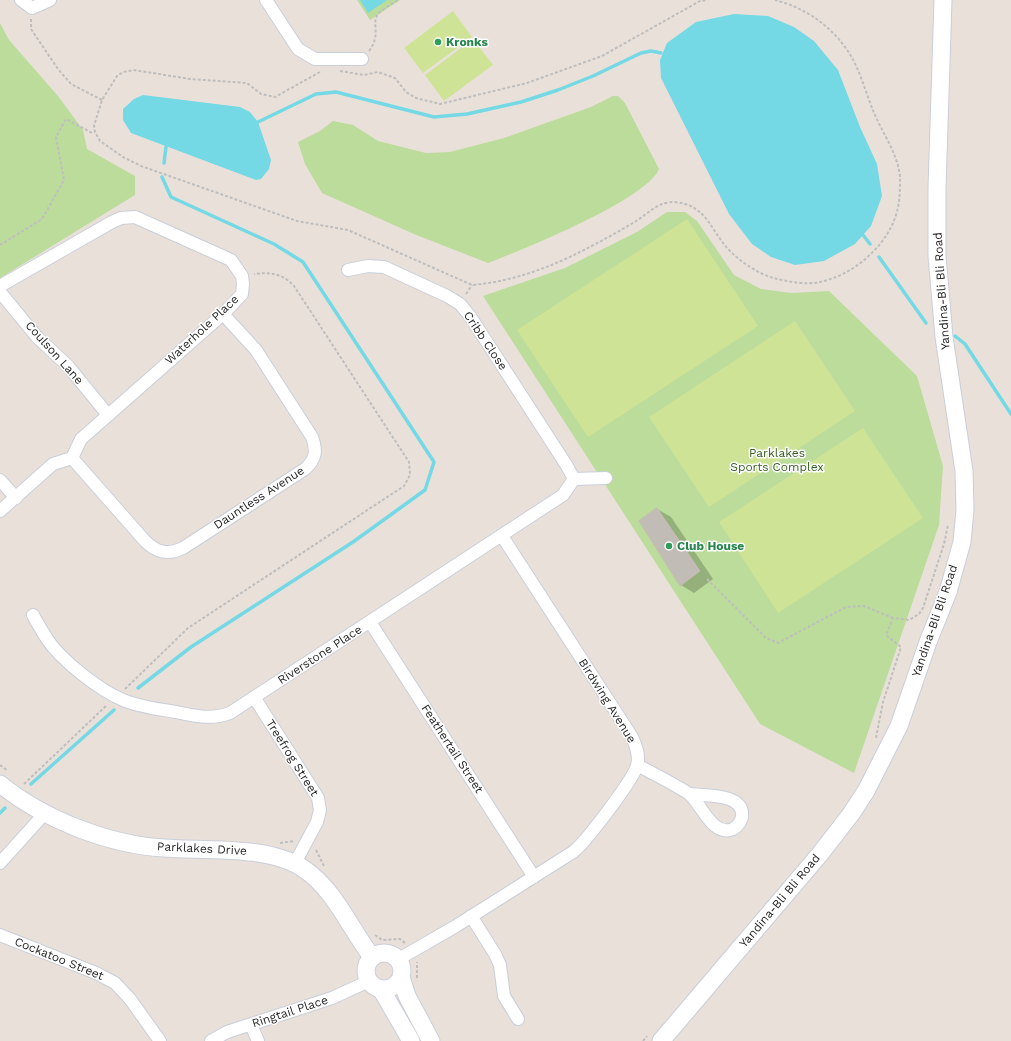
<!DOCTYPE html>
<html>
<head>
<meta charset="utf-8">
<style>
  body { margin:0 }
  canvas { display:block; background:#e9e0da }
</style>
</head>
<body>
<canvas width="1011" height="1041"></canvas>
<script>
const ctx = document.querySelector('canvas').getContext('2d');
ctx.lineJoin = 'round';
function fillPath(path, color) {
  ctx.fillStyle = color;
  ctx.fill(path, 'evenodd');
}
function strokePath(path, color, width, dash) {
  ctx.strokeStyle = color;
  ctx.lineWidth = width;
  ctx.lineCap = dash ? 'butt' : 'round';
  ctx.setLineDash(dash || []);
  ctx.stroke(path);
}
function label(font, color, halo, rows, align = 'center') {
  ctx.font = font + ' "Work Sans",sans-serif';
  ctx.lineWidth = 3;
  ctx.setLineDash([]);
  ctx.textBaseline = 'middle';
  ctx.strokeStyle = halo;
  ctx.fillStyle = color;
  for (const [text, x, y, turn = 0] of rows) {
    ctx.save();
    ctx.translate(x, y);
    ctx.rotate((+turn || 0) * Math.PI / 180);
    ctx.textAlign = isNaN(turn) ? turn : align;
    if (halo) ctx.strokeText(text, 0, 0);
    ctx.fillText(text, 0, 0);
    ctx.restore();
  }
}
fillPath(new Path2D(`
  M357,0H400L370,20Z
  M0,23L9,40L58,96L83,130L87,149L135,176V195L0,278Z
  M613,96H618L625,103L659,169C646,200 522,250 488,263L414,234L322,193L305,164L298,142L320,131L333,121L353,125L378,141L426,153L450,152L504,138L591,107Z
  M667,212H685L697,221L734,275L761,289L791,293L829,291L917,376L943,466L939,525L854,773L760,724L483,296L565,268L637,232Z`), '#bbdc9a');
fillPath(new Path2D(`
  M453,11L472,37L423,73L404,48Z
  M473,39L493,65L444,101L425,75Z
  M687,219L758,326L588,437L517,330Z
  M795,321L855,411L709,507L649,417Z
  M863,428L923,518L778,613L719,522Z`), '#cfe396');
fillPath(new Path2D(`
  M360,0H387L368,13Z
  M734,14L768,16L794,27L814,41L838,70L860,127L877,164L882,196L871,226L855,244L824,261L795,265L771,257L752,244L729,214L661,78L660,60L667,43L696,22Z
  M143,95L240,107L250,112L258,122L271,160L269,169L261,179L256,180L131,133L123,120V109L134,99Z`), '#74d9e5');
fillPath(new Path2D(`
  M657,509L671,517L713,579L694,593L681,585Z`), '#0003');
strokePath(new Path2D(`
  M258,122L316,94L336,92L434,117L467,114L521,102L558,90L593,76L641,53L651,51L661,53
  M164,163L166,147
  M863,235L870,244
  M879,257L926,323
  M955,336L965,344L1011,414
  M138,688L191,647L353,542L425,490L434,462L303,262L274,244L171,197L162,177
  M31,784L114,710
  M0,813L5,808`), '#74d9e5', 3.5);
const building = new Path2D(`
  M657,508L700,571L680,586L639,521Z`);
fillPath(building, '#c2bcb6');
strokePath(building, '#c4bcb4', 1);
const street = new Path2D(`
  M21,0L32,8L50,0
  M266,0L298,49L315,59H362
  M348,270L368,266L384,267L447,296L460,304L470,316L567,466L574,479
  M0,286L112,222L121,218L135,217L231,260L242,276L243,284L242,294L223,314L81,439L72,458L53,464L0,511
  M0,292L37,337L68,366L108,415
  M72,458L145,541C157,553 168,555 183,548L305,469C316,459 317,451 312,437L256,350L223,314
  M574,479L606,478
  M0,480L16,498
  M33,615C37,623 42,631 47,639C61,660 99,690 123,700C139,707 159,709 176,712C195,716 211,720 230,713L563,495L574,479
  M370,622L534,877
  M254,697L318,798L320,810L317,822L295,863
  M637,765C654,774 672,783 688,793C701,802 712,838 733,829C738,826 741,822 742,817C745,793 705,796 690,794
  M0,863L45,813
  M471,916L495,954L500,965L504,996L518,1019
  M0,935L96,973L115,983L130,999L160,1041
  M397,960L456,926L573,852C586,842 632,781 637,766C640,756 636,746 632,737L502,536
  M251,1025L258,1041
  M211,1041L227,1032L332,998L369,981`);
const secondary = new Path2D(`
  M0,784C43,819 109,845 164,848C206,851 268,845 304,869C334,889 350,928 372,957
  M366 971a18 18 0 1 1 36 0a18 18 0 1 1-36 0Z
  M401,977L407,996L431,1041
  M381,989L411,1041
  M661,1041L820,854L851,814L866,791L899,726L928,642L948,592L962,542L965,510L964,471L944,337L937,256V188L943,0`);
strokePath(street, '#c9ced9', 14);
strokePath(secondary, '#c9ced9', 19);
strokePath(new Path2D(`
  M31,19V29L58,69L71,84L102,100
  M369,51C382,35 370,22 379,13C384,8 392,4 398,0
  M340,71L364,75L378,72L395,78L406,92L416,98L440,104L527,83L602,56L700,1L707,0
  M320,72L275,97L261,94L247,83L190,79L134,70L123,72L117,76L102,100L94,126L95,132L100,141L123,157L141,166L297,221L348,230L472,285C507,282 540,271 572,256C592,246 613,235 633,223C642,218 652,208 662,204C665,203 670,202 673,202C707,204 710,230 729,250C741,262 758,274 774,278C788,282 807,285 820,282C853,275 886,247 896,215C900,203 900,190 900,177C898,154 883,134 874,113C867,96 860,71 851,56C834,28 807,8 775,0
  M0,245L42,219L64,180L56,137L66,119L92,133L95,132
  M466,294L472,285
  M707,579L766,638L778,643L846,607L864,606L893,618
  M125,689L188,628L404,486L410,475L409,462L294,286C282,273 270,272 254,274
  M876,738L883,702L901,647L886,635L893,618L909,620L919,614L923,608L944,544L948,525
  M0,765L8,771
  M24,784L107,705
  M280,843L294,841
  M316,850L324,866
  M375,935L382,940L400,939L405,943
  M417,978V962
  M643,1041L647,1036`), '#bebebe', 2, [3, 2]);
strokePath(street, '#fff', 12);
strokePath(secondary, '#fff', 17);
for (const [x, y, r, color] of [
  [438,42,4,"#2e9e5b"],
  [669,546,4,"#2e9e5b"]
]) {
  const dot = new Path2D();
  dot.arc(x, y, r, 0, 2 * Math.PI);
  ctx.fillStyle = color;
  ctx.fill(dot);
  strokePath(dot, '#fff', 1.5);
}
label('bold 12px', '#27864d', '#fff', [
  ["Kronks",446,42],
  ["Club House",677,546]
], 'left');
label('12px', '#282828', '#fff', [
  ["Yandina-Bli Bli Road",942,291,-94],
  ["Waterhole Place",202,330,-43],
  ["Cribb Close",485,341,56],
  ["Coulson Lane",54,353,48],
  ["Dauntless Avenue",259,498,-33],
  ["Yandina-Bli Bli Road",935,621,-71],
  ["Riverstone Place",320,655,-33],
  ["Birdwing Avenue",607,701,58],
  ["Feathertail Street",452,749,57],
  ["Treefrog Street",292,758,58],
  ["Parklakes Drive",202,849,3],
  ["Yandina-Bli Bli Road",780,901,-50],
  ["Cockatoo Street",59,959,22],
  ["Ringtail Place",290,1012,-18]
]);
label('12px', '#365e1e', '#fff', [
  ["Parklakes",777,453],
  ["Sports Complex",777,467]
]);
</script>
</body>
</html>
